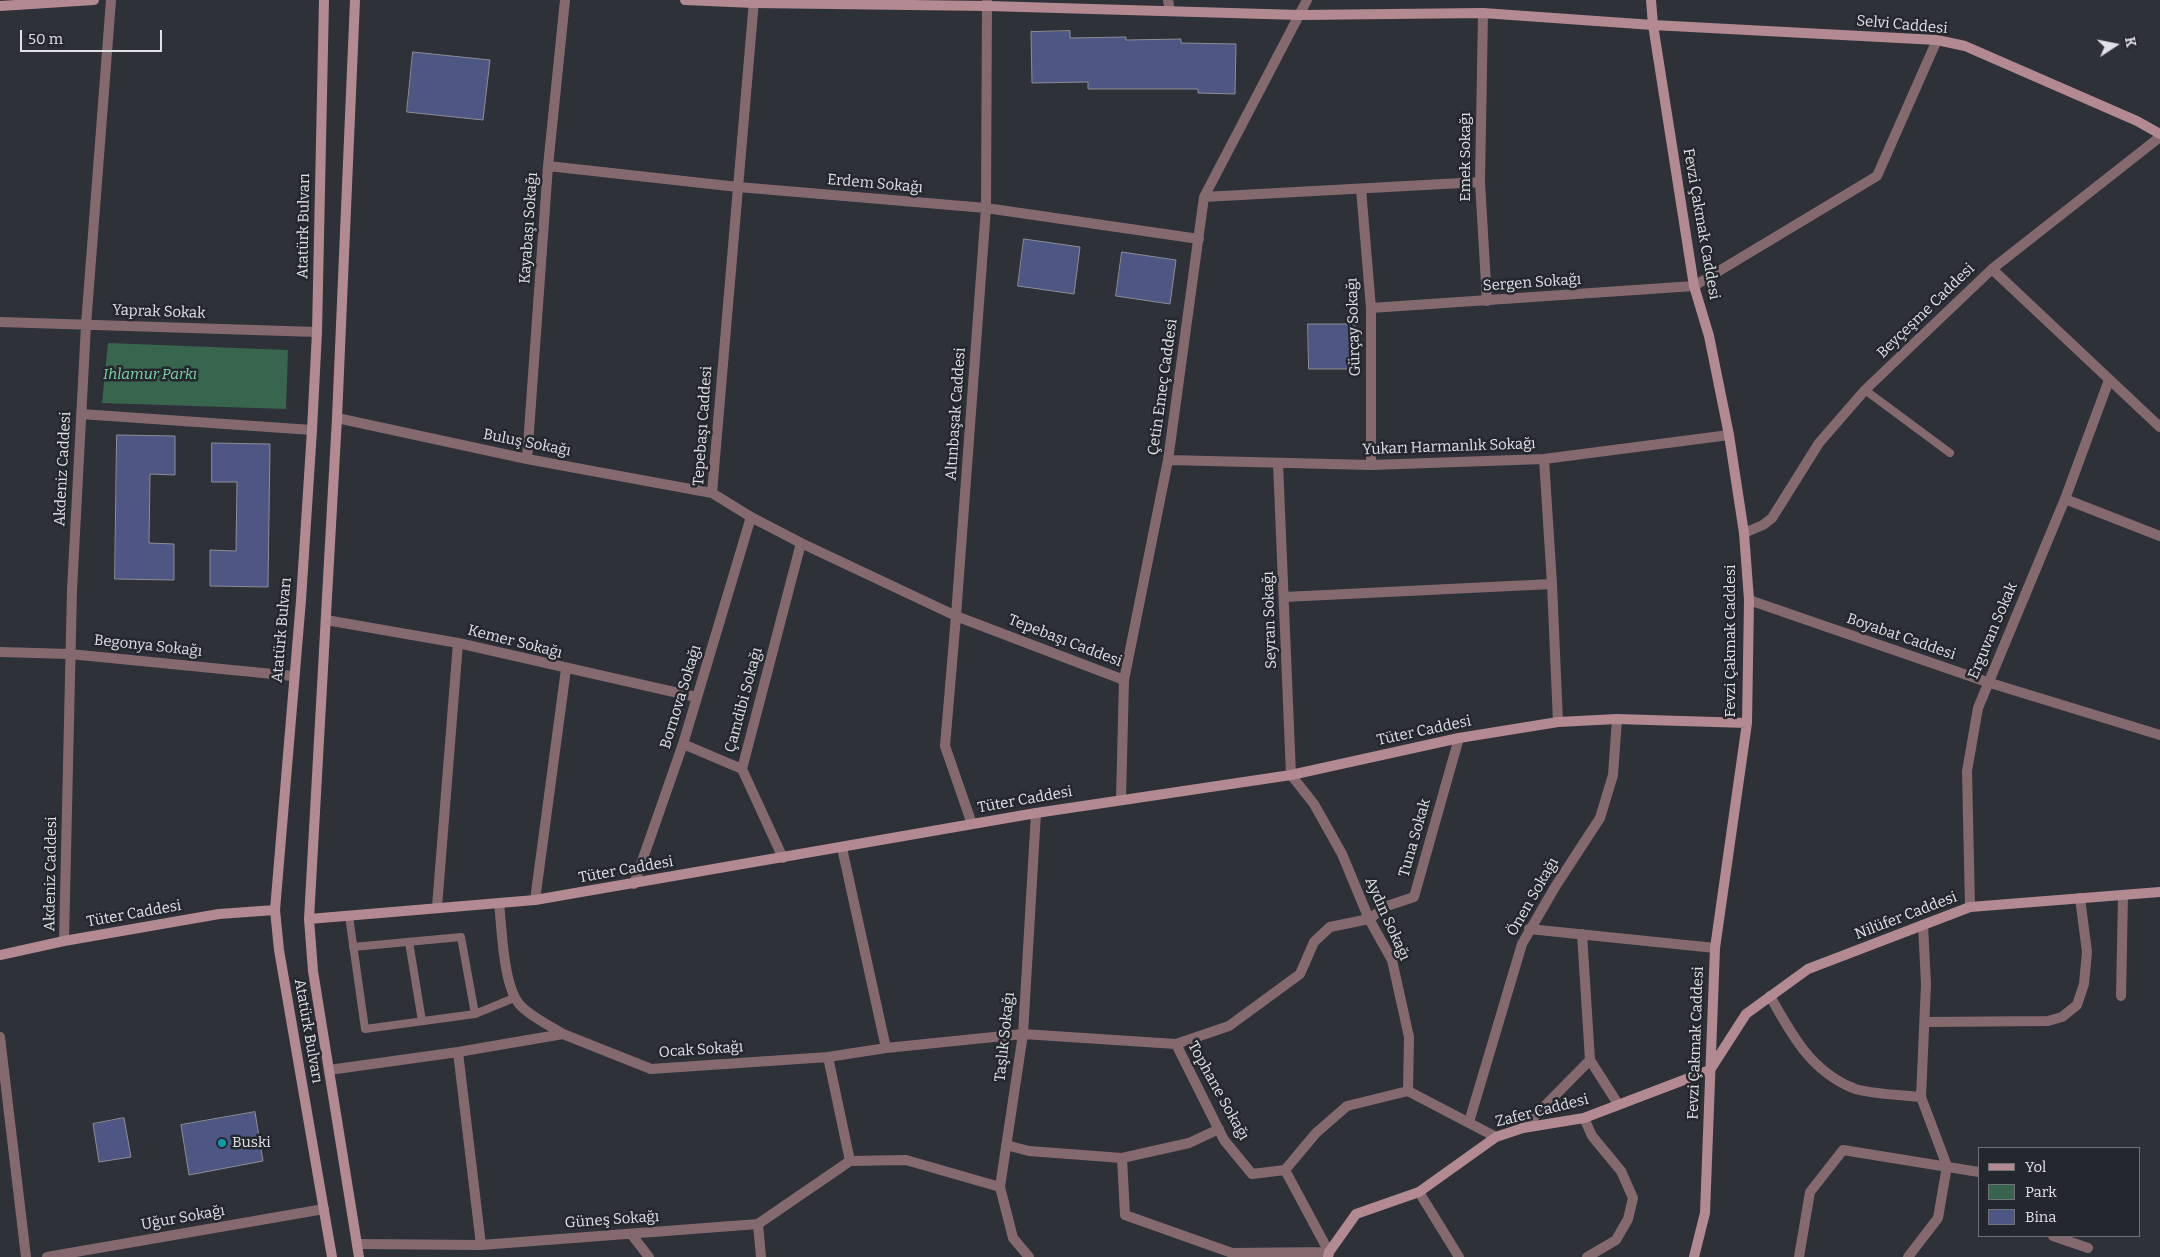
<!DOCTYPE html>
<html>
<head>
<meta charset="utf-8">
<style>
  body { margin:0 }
  #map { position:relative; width:2160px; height:1257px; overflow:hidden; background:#2f3138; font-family:Bitter,serif }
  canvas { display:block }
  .legend { position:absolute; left:1978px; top:1147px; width:162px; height:90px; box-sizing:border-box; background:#25272e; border:1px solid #707278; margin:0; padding:6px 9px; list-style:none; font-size:15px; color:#e0e2e6 }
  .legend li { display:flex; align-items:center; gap:10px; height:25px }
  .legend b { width:25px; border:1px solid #707278 }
  .north { position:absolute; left:2090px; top:20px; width:50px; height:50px; -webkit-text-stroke:4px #25272e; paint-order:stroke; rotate:79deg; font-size:14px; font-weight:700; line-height:20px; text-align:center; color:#e0e2e6 }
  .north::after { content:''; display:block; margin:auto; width:18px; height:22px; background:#e0e2e6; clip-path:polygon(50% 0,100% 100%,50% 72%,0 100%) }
  .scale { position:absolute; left:20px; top:30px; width:142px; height:22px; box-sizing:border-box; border:2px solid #e0e2e6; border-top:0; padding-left:6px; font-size:15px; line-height:18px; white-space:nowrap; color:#e0e2e6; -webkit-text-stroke:4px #25272e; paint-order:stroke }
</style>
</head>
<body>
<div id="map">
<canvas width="2160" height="1257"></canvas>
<ul class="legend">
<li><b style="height:6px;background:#b38a92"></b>Yol</li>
<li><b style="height:14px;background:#38654e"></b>Park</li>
<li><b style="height:14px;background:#4e5684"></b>Bina</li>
</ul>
<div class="north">K</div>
<div class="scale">50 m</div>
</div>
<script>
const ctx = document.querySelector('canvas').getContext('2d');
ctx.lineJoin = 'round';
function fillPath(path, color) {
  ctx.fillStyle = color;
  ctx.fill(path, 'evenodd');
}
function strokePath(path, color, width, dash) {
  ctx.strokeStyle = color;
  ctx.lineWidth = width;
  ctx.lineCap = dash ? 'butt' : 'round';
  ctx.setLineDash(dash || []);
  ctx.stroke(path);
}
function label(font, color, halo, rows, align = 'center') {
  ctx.font = font + ' Bitter,serif';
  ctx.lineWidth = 5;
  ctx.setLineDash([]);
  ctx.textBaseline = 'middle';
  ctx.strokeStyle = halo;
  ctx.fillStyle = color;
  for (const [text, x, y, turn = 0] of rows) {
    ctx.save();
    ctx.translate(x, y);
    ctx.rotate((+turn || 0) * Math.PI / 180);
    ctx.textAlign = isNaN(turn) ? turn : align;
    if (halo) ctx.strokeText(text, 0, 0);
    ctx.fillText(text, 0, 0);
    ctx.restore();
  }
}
fillPath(new Path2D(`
  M108,343L288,350L286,409L102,403Z`), '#38654e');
const building = new Path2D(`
  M1070,31V38L1126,37V40L1181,39V43L1236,44L1235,94L1198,93V89H1088V82L1032,83L1031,32Z
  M413,52L490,60L483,120L407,112Z
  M1024,239L1080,247L1074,294L1018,286Z
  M1122,252L1176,260L1170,304L1116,296Z
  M1308,324H1355V369H1309Z
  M117,435L175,436V475L150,474L149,543L174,544V580L115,579Z
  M212,443L270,444L268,587L210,586V550L236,551L237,482H212Z
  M255,1112L263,1161L189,1175L181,1125Z
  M124,1118L131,1157L99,1162L93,1124Z`);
fillPath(building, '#4e5684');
strokePath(building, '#8c8e97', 1);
strokePath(new Path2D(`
  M1865,390L1950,453
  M349,916L365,1029L475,1014L514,998
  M409,942L422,1021
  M353,947L461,937L475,1014`), '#846a6f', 8);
strokePath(new Path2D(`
  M754,0L712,493L751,517L801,543L956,616L1124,680
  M1168,0L1170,11
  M1483,13L1480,182L1487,301
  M548,166L738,187L986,208L1199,239
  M1361,189L1371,308V465
  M1204,197L1480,182
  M1992,269L2160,427
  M1371,308L1694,286L1877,176L1937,40
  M0,322L317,332
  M81,414L312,430
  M337,418L527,459L712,493
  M527,459L548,166L565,0
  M1544,459L1552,584L1558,722
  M1168,460L1371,465L1544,459L1729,435
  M1278,463L1291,775L1314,804L1342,854L1369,919L1392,960L1409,1037L1408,1091
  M2065,499L2160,536
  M1744,533L1763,525L1772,518L1819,443L1865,390L1992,269L2160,137
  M1284,597L1552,584
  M1749,600L1987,682L2160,735
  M326,620L458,643L696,697
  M0,652L70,654L293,676
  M683,744L742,769
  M1121,799L1124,680L1168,460L1204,197L1307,0
  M972,824L945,746L956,616L986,208L987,0
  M842,848L886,1048
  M783,858L742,769L801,543
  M634,884L683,744L751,517
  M535,900L566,669
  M499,903C502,929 503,986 520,1005C531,1017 549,1025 563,1034
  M437,907L458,643
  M1970,907L1967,771L1978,708L2065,499L2109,380
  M1529,929L1715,948
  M1582,934L1590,1060L1618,1104
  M64,941L72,590L86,325L111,0
  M1770,996C1791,1034 1811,1071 1853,1088C1866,1094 1905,1095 1921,1097
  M2121,996L2123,895
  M1925,1022L2048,1021L2062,1017L2077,1005L2084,984L2087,952L2080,898
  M0,1037L26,1257
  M1176,1044L1229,1026L1300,974L1314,942L1330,927L1369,919L1387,906L1414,897L1459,738
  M458,1052L481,1245
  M828,1057L850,1161L906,1160L1000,1187
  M329,1070L458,1052L563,1034L651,1069L828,1057L886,1048L1023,1034L1176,1044L1224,1140L1252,1174L1285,1170L1329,1252L1232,1253L1125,1215L1122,1158
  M1584,1118L1592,1136L1621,1171L1633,1198L1628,1219L1616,1240L1587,1257
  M1469,1122L1522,944L1555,887L1600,818L1613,775L1617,719
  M1523,1128L1590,1060
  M1006,1145L1029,1151L1122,1158L1189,1143L1219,1129
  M1285,1170L1316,1133L1347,1106L1408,1091L1496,1137
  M1419,1192L1459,1257
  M758,1224L761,1257
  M631,1234L649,1257
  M2053,1236L2088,1248
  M357,1244L481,1245L758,1224L850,1161
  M47,1257L324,1209
  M1029,1257L1013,1238L1000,1187L1023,1034L1036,813
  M1799,1257L1810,1192L1843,1150L1979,1172
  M1908,1257L1938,1218L1947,1166L1921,1097L1926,984L1923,925`), '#846a6f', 10);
strokePath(new Path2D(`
  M324,0L317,332L312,430L301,600L275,910L279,950L332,1257
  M355,0L337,418L309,919L313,971L359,1257
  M685,0L754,3L988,6L1300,15L1483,13L1653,25L1937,40L1965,46L2137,121L2160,134
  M1651,0L1653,25L1694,286L1709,336L1729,435L1744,533L1749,600L1747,723L1715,948L1705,1213L1694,1257
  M0,6L94,0
  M309,919L535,900L1036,813L1291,775L1459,738L1558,722L1617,719L1747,723
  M0,955L64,941L219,914L275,910
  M1328,1257L1329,1252L1356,1214L1419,1192L1496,1137L1523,1128L1584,1118L1710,1070L1746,1014L1808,969L1970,907L2160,892`), '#b38a92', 10);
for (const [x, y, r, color] of [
  [222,1143,5,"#0f9aa8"]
]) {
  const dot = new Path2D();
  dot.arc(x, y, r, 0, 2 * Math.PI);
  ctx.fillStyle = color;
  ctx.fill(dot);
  strokePath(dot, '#25272e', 2);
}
label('15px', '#e0e2e6', '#25272e', [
  ["Selvi Caddesi",1902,25,5],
  ["Emek Sokağı",1466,157,-90],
  ["Erdem Sokağı",875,184,5],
  ["Fevzi Çakmak Caddesi",1701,224,80],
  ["Atatürk Bulvarı",304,226,-89],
  ["Kayabaşı Sokağı",529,228,-86],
  ["Sergen Sokağı",1532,283,-4],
  ["Beyçeşme Caddesi",1926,311,-44],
  ["Yaprak Sokak",159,312,2],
  ["Gürçay Sokağı",1354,327,-92],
  ["Çetin Emeç Caddesi",1163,387,-82],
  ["Altınbaşak Caddesi",956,414,-86],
  ["Tepebaşı Caddesi",703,426,-86],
  ["Buluş Sokağı",527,443,11],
  ["Yukarı Harmanlık Sokağı",1449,447,-2],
  ["Akdeniz Caddesi",63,469,-87],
  ["Seyran Sokağı",1270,620,-92],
  ["Atatürk Bulvarı",282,630,-85],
  ["Erguvan Sokak",1993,631,-67],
  ["Boyabat Caddesi",1901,637,19],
  ["Tepebaşı Caddesi",1065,641,21],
  ["Fevzi Çakmak Caddesi",1731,641,-90],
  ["Kemer Sokağı",515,642,14],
  ["Begonya Sokağı",148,646,6],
  ["Bornova Sokağı",681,697,-73],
  ["Çamdibi Sokağı",744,700,-75],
  ["Tüter Caddesi",1424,731,-12],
  ["Tüter Caddesi",1025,800,-10],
  ["Tuna Sokak",1415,838,-74],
  ["Tüter Caddesi",626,870,-10],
  ["Akdeniz Caddesi",51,874,-89],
  ["Önen Sokağı",1533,897,-60],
  ["Tüter Caddesi",134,914,-10],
  ["Nilüfer Caddesi",1906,916,-21],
  ["Aydın Sokağı",1387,919,66],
  ["Atatürk Bulvarı",308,1031,80],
  ["Taşlık Sokağı",1005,1037,-84],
  ["Fevzi Çakmak Caddesi",1696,1043,-88],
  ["Ocak Sokağı",701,1050,-4],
  ["Tophane Sokağı",1218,1091,61],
  ["Zafer Caddesi",1542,1111,-14],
  ["Uğur Sokağı",183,1218,-10],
  ["Güneş Sokağı",612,1220,-4]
]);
label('italic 15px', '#7fd5a9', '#25272e', [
  ["Ihlamur Parkı",150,375]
]);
label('15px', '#e0e2e6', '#25272e', [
  ["Buski",232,1143]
], 'left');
</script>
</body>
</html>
